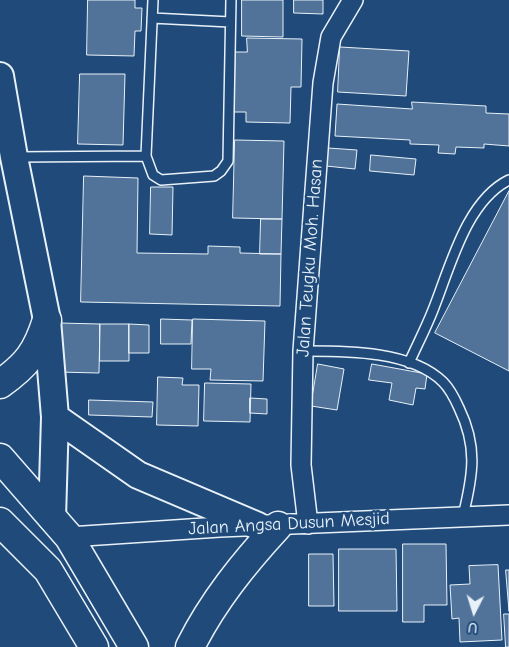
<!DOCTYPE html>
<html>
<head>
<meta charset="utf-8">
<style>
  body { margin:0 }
  #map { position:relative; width:509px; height:647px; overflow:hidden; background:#1f4a7a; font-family:"Comic Neue",sans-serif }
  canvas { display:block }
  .north { position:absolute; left:449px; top:587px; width:50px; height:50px; -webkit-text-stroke:4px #1f4a7a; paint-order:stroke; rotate:185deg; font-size:14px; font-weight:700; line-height:20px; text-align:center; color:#e8f1f8 }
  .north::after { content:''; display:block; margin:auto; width:18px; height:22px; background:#e8f1f8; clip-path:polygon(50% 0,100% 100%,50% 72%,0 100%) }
</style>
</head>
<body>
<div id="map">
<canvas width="509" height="647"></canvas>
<div class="north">U</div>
</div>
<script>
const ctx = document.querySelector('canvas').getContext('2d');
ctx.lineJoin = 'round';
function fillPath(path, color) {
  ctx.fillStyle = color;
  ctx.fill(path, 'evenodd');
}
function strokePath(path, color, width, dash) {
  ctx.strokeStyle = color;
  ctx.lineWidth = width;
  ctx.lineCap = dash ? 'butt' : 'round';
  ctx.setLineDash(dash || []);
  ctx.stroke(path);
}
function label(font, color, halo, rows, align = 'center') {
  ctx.font = font + ' "Comic Neue",sans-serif';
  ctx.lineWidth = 5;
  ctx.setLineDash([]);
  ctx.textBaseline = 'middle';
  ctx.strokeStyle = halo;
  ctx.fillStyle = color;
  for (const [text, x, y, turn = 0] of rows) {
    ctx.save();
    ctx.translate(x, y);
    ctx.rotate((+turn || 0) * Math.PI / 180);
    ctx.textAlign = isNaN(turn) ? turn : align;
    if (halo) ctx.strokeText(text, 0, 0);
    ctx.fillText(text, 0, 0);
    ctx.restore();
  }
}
const building = new Path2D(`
  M88,0H135V8H142L141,31H135L134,56L87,55Z
  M242,0H283V37L242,36Z
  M294,0H323V14L294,13Z
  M247,38L302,39L301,87H291L290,123L246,122V112H234L235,52H247Z
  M340,47L409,51L406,96L338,92Z
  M80,74H125L123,145L78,144Z
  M412,102L486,106V113L509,114V146L484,144V148L456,147L455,154L438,153L439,145L410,144V140L335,136L337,104L412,109Z
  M235,140L284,141L282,219L233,218Z
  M328,148L357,150L355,169L326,166Z
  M371,155L416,159L414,175L370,171Z
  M84,176L138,178L137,253L208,254V246L240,247V253L281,254L280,306L81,302Z
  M151,187H173L172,235L150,234Z
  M509,191V371L435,333Z
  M261,219H282L281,254H260Z
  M161,319L192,320L191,344H161Z
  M193,319L265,321L263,381L210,380L211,369H192Z
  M59,323L100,324L99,373L57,372Z
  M100,324H129V361H100Z
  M129,324L149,325V353H129Z
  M318,364L344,369L337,410L311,406Z
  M372,364L427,374L425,389L416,388L413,405L389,400L392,383L369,380Z
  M158,377L183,378L182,385H199L198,426L157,425Z
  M205,383L251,384L250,422L204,421Z
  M250,398L267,399V414L250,413Z
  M89,400L153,402L152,417L89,415Z
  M403,544H446L447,605H424V622H403Z
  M339,549H396L397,611H339Z
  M309,554H333L334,606H309Z
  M498,565L502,640L460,642L459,618L452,619L450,585L470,584L469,566Z
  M506,570H509V611Z
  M504,614H509V647H506Z`);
fillPath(building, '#517399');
strokePath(building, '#e8f1f8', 1);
const service = new Path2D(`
  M153,0L146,156L153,175L161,180L214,176L221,171L228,161L231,0
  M152,18L230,22
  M16,157L146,156
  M303,351C344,351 411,350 443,382C450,389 455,399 459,408C478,447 473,475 463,516
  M409,363C417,345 426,328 433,310C450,268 466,201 509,180`);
const minor = new Path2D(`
  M308,524L301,465L303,351L323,83L331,37L353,0
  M69,537L220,527L509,515`);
const secondary = new Path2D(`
  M0,76L14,157L47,320L55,417L52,518
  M55,417L138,475L258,526`);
const trunk = new Path2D(`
  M0,384C27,365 37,352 47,320
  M0,458L69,537L134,647
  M0,522L48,570L94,647
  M190,647C213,601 244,563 278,526`);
strokePath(service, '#e8f1f8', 12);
strokePath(minor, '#e8f1f8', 22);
strokePath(secondary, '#e8f1f8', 30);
strokePath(trunk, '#e8f1f8', 31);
strokePath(service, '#1f4a7a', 9);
strokePath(minor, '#1f4a7a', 19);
strokePath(secondary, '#1f4a7a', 26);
strokePath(trunk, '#1f4a7a', 28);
label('18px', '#e8f1f8', '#1f4a7a', [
  ["Jalan Teugku Moh. Hasan",310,258,-86],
  ["Jalan Angsa Dusun Mesjid",289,524,-3]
]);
</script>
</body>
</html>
